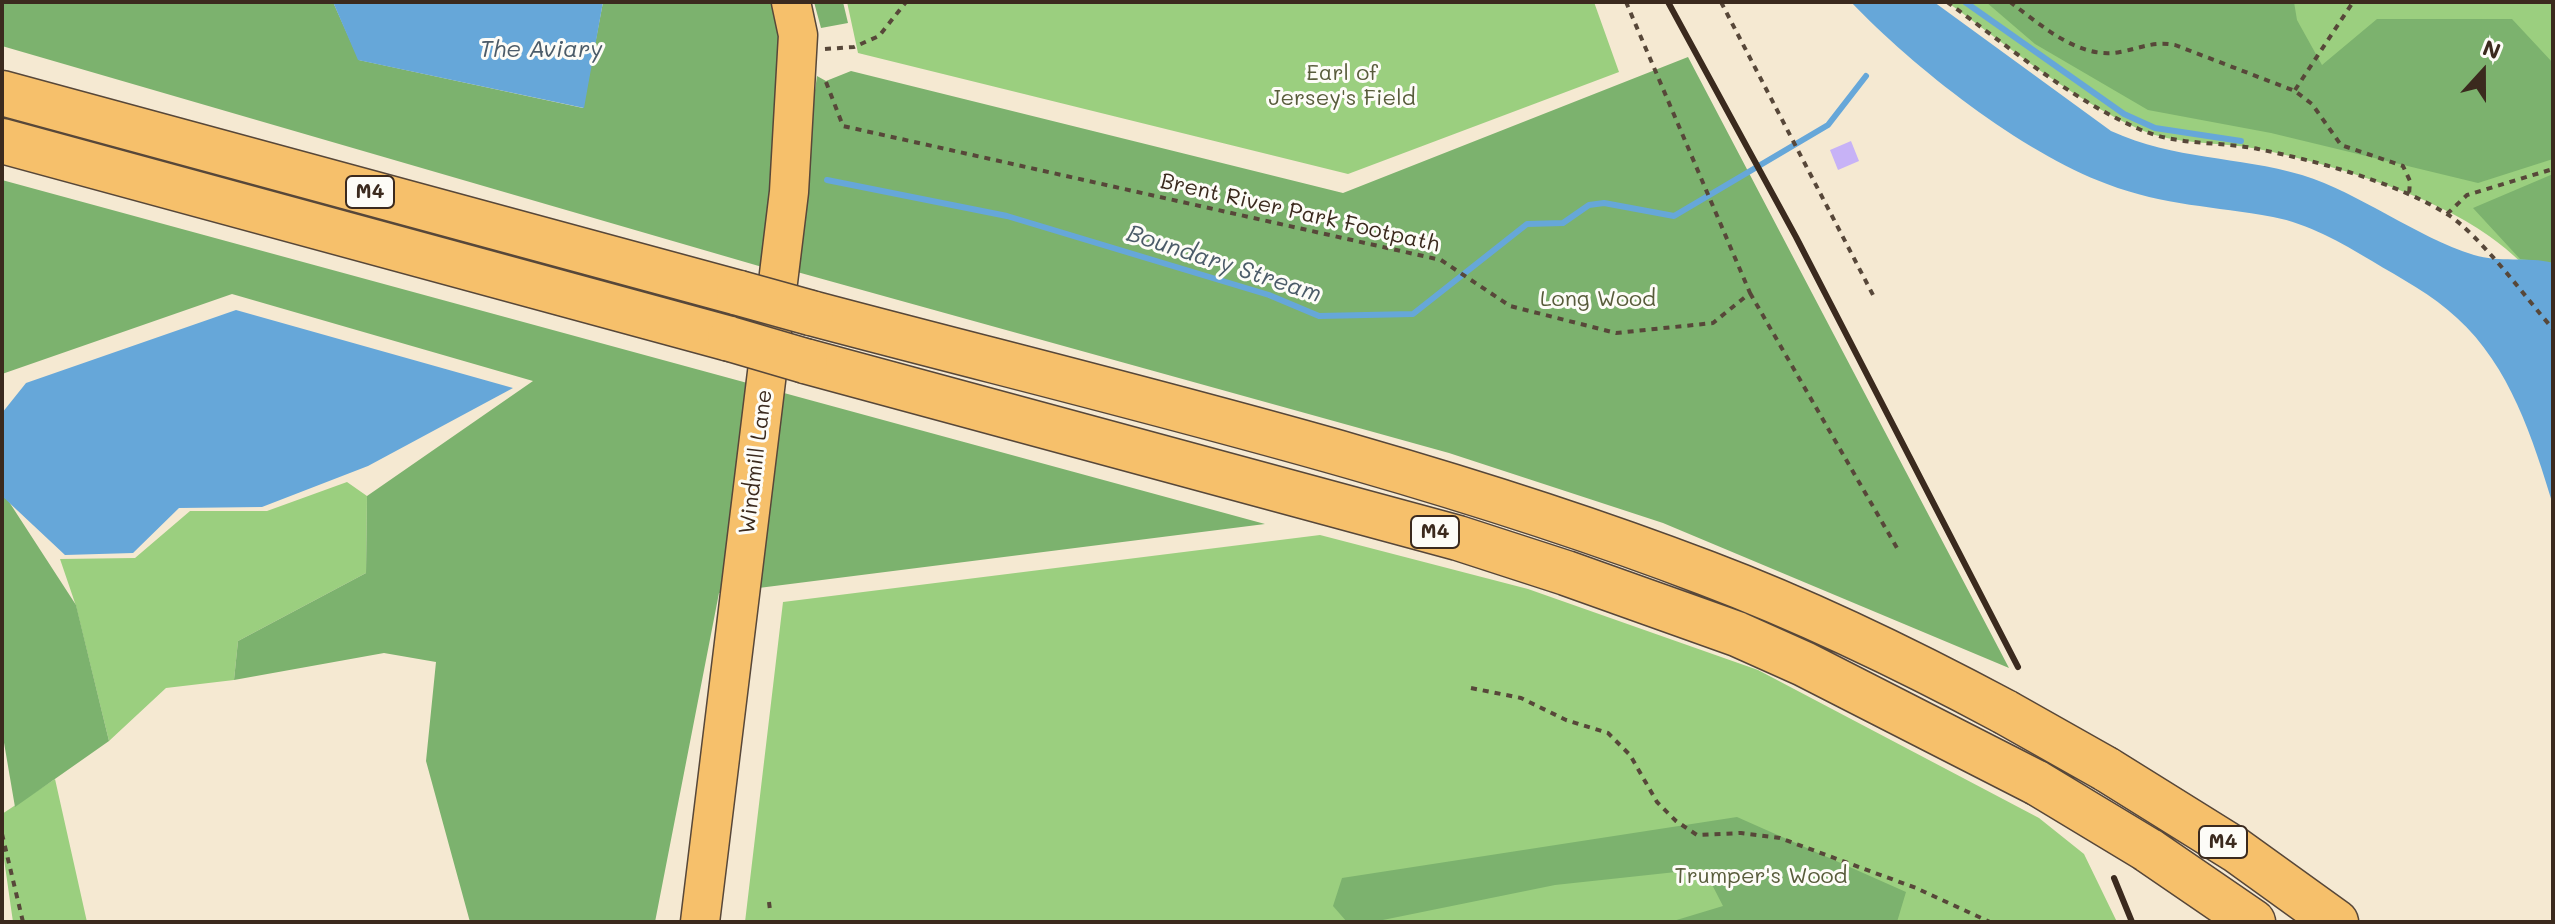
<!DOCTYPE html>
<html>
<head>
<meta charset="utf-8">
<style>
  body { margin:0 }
  #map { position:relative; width:2555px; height:924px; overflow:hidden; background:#f5e9d2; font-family:Mali,sans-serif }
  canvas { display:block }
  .frame { position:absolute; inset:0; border:4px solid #3b2a1e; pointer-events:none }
  .north { position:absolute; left:2443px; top:32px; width:80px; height:80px; -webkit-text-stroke:6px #fdfcf7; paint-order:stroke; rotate:21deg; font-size:22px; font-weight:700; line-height:32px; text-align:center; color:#3b2a1e }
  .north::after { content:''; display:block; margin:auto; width:28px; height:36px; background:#3b2a1e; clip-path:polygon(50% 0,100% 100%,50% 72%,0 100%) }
</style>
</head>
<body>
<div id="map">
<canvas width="2555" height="924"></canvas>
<div class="frame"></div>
<div class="north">N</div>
</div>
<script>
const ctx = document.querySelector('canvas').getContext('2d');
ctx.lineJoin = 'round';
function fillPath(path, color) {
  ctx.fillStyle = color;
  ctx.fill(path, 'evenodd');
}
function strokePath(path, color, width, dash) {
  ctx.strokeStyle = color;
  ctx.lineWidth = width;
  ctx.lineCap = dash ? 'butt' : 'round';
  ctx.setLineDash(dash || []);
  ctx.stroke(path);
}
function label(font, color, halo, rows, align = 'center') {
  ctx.font = font + ' Mali,sans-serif';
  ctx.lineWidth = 6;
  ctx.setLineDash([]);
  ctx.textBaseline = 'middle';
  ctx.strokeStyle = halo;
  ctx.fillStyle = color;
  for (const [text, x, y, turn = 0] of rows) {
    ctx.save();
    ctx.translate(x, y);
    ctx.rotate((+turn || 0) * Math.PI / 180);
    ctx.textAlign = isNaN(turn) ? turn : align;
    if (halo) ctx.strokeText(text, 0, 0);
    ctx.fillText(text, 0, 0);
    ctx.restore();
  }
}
fillPath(new Path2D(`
  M847,2H1594L1619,72L1348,174L858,53Z
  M1947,2H2553V292C2532,273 2512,252 2489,236C2431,194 2328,163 2258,149C2218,141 2177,146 2139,129C2070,98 2008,46 1947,2Z
  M347,482L367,496L366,573L238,641L234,680L166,688L109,741L76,606L60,559L135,558L190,511H267Z
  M1320,535L1528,589L1758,670L2039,818L2084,854L2117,922H745L783,602Z
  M55,779L87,922H13L2,845V814Z`), '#9bcf7f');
fillPath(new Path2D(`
  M2,2H333L359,60L583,108L603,2H780L776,271L2,46Z
  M814,2H843L848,23L821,28Z
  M1986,2H2294L2297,20L2322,65L2377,19H2512L2553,63V159L2478,183L2271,133L2148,110L2035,44Z
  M1688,57L2009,668L1663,523L1449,453L790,270L817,76L826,81L851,71L1343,193Z
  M2553,174V263L2520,259L2473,208Z
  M2,180L1265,524L719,593L655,922H470L426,761L436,662L384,653L234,680L238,641L366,573L367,496L533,381L232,294L2,374Z
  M2,491L76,605L109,741L15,807L2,731Z
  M1737,817L1906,892L1897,922H1670L1723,906L1704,869L1555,885L1373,922H1347L1333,906L1342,878Z`), '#7cb26e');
fillPath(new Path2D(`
  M333,2H603L584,108L358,60Z
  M1851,2H1934L2111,131C2175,160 2237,156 2302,175C2362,194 2414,236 2474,255C2499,263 2527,256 2553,263V505C2533,439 2510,366 2457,318C2433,295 2400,278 2372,261C2340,242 2309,224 2273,217C2214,206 2165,206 2107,184C2021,152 1914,68 1851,2Z
  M236,310L513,388L368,466L262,507L179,508L133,553L65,555L2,496V413L26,383Z`), '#66a7d9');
strokePath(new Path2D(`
  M1965,2L2124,114L2155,128L2241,141
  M827,180L1007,216L1269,295L1319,316L1413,314L1527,224L1563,223L1589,205L1604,203L1674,216L1828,125L1866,76`), '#66a7d9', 6);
fillPath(new Path2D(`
  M1851,141L1859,161L1838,170L1830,150Z`), '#c7b2f6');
const major = new Path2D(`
  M700,922L789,192L798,35L791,2`);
const highway = new Path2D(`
  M2,93L739,293
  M2,141L730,339
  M811,313C1108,392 1419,463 1706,573C1809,612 1908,660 2005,712
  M805,361L1458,538L1566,573L1737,634L1804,664L2037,783
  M2106,769L2236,850L2336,922
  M2148,850L2253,922`);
strokePath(major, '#574739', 41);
strokePath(highway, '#574739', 47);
strokePath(new Path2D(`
  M1721,2L1873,295
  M1947,2C2008,46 2070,99 2139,129C2177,146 2218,141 2258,149C2317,161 2395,182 2447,214C2479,234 2526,298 2553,329
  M2010,2C2041,25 2079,60 2120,52C2141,48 2153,41 2175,45L2295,91L2312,104L2341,145L2403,166L2410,181L2409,195
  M825,49L854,47L879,36L906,2
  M826,82L843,126L1441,260L1510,306L1616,333L1713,323L1750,293L1626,2
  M2295,90L2353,2
  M2447,214L2467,195L2553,169
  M1750,293L1897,548
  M1471,688L1521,698L1566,720L1608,733L1630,755L1657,802L1676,821L1697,835L1741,833L1780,838L1916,888L1990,922
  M2,834L23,922
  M769,902L770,910`), '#574739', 4, [6, 6]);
strokePath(major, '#f6c06b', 38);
strokePath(highway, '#f6c06b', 44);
strokePath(new Path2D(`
  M1668,2L1796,237L2018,667
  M2114,878L2132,922`), '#3b2a1e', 6);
const highwayBridge = new Path2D(`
  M739,293L811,313
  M730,339L805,361
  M2005,712L2106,769
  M2037,783L2148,850`);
strokePath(highwayBridge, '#574739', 47, []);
strokePath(highwayBridge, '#f6c06b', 44);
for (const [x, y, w] of [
  [370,192,48],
  [1435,532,48],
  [2223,842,48]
]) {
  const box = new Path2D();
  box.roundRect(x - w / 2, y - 16, w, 32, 6);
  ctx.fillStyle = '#fdfcf7';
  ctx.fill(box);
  strokePath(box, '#3b2a1e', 2);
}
label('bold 20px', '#3b2a1e', null, [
  ["M4",370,192],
  ["M4",1435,532],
  ["M4",2223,842]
]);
label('22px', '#585c3b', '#fdfcf7', [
  ["Earl of",1342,73],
  ["Jersey's Field",1342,98],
  ["Long Wood",1598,299],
  ["Trumper's Wood",1761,876]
]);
label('22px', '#3b2a1e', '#fdfcf7', [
  ["Brent River Park Footpath",1300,213,13],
  ["Windmill Lane",756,462,-83]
]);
label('italic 24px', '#4c5c69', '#fdfcf7', [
  ["The Aviary",541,50],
  ["Boundary Stream",1224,264,18]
]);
</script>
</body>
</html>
